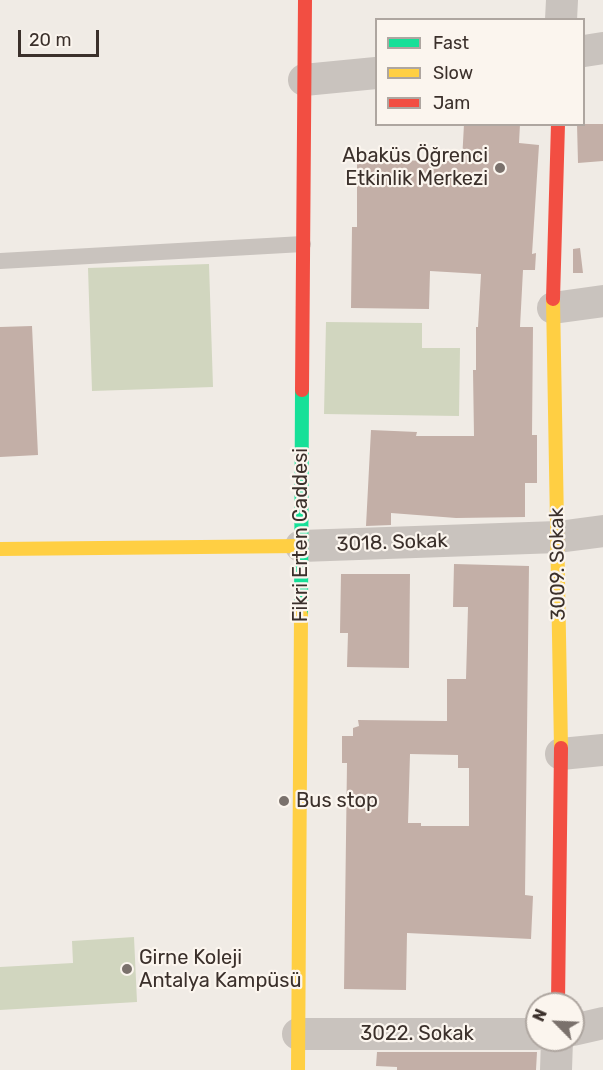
<!DOCTYPE html>
<html>
<head>
<meta charset="utf-8">
<style>
  body { margin:0 }
  #map { position:relative; width:603px; height:1070px; overflow:hidden; background:#f0ebe5; font-family:Rubik,sans-serif }
  canvas { display:block }
  .legend { position:absolute; left:375px; top:18px; width:210px; height:108px; box-sizing:border-box; background:#fbf5ee; border:2px solid #aea6a0; margin:0; padding:8px 10px; list-style:none; font-size:18px; color:#3b302b }
  .legend li { display:flex; align-items:center; gap:12px; height:30px }
  .legend b { width:30px; border:2px solid #aea6a0 }
  .north { position:absolute; left:525px; top:992px; width:60px; height:60px; box-sizing:border-box; background:#fbf5ee; border:2px solid #aea6a0; border-radius:50%; rotate:294deg; font-size:16px; font-weight:700; line-height:24px; text-align:center; color:#3b302b }
  .north::after { content:''; display:block; margin:auto; width:21px; height:27px; background:#7a716c; clip-path:polygon(50% 0,100% 100%,50% 72%,0 100%) }
  .scale { position:absolute; left:18px; top:30px; width:81px; height:27px; box-sizing:border-box; border:3px solid #3b302b; border-top:0; padding-left:8px; font-size:18px; line-height:21px; white-space:nowrap; color:#3b302b; -webkit-text-stroke:4px #fbf5ee; paint-order:stroke }
</style>
</head>
<body>
<div id="map">
<canvas width="603" height="1070"></canvas>
<ul class="legend">
<li><b style="height:8px;background:#16e098"></b>Fast</li>
<li><b style="height:8px;background:#ffcf43"></b>Slow</li>
<li><b style="height:8px;background:#f24e42"></b>Jam</li>
</ul>
<div class="north">N</div>
<div class="scale">20 m</div>
</div>
<script>
const ctx = document.querySelector('canvas').getContext('2d');
ctx.lineJoin = 'round';
function fillPath(path, color) {
  ctx.fillStyle = color;
  ctx.fill(path, 'evenodd');
}
function strokePath(path, color, width, dash) {
  ctx.strokeStyle = color;
  ctx.lineWidth = width;
  ctx.lineCap = dash ? 'butt' : 'round';
  ctx.setLineDash(dash || []);
  ctx.stroke(path);
}
function label(font, color, halo, rows, align = 'center') {
  ctx.font = font + ' Rubik,sans-serif';
  ctx.lineWidth = 4.5;
  ctx.setLineDash([]);
  ctx.textBaseline = 'middle';
  ctx.strokeStyle = halo;
  ctx.fillStyle = color;
  for (const [text, x, y, turn = 0] of rows) {
    ctx.save();
    ctx.translate(x, y);
    ctx.rotate((+turn || 0) * Math.PI / 180);
    ctx.textAlign = isNaN(turn) ? turn : align;
    if (halo) ctx.strokeText(text, 0, 0);
    ctx.fillText(text, 0, 0);
    ctx.restore();
  }
}
fillPath(new Path2D(`
  M209,264L213,387L92,391L88,268Z
  M326,322L422,323V348H460L459,416L324,414Z
  M134,937L137,1002L0,1010V967L73,963L72,941Z`), '#d1d6bf');
fillPath(new Path2D(`
  M464,124H520L519,143L539,145L532,254L536,253L535,270H523L520,327H533L532,435H537V483H525V517L456,518L391,513V525L366,526L371,430L417,432L416,436H474L473,370H476V327H478L481,274L430,271L429,309L351,308L352,227H357V160L462,161Z
  M577,124H603V161L578,163Z
  M580,248L583,273H573V249Z
  M32,326L38,455L0,457V327Z
  M454,564L529,566L525,895L533,896L531,939L407,933L406,990L344,989L347,763H342V736H353V728L359,726L358,720L447,721V679H466L468,607H453ZM410,754L458,755V768H469V826H421V823H408Z
  M341,574H410L409,668L347,667L348,633H340Z
  M377,1052H537L536,1070H397V1067L376,1066Z`), '#c3afa7');
strokePath(new Path2D(`
  M0,261L303,244`), '#c9c3be', 16);
strokePath(new Path2D(`
  M561,20L562,0
  M584,51L603,48
  M304,80L376,73
  M553,308L603,301
  M301,546L558,537L603,531
  M561,754L603,750
  M573,1030L603,1023
  M298,1034H537
  M556,1070L557,1040`), '#c9c3be', 32);
strokePath(new Path2D(`
  M301,615L302,390`), '#16e098', 14);
strokePath(new Path2D(`
  M553,299L561,748
  M0,549L301,546
  M298,1070L301,615`), '#ffcf43', 14);
strokePath(new Path2D(`
  M553,299L558,124
  M302,390L305,0
  M558,1004L561,748`), '#f24e42', 14);
for (const [x, y, r, color] of [
  [500,168,6,"#7a716c"],
  [284,801,6,"#7a716c"],
  [127,969,6,"#7a716c"]
]) {
  const dot = new Path2D();
  dot.arc(x, y, r, 0, 2 * Math.PI);
  ctx.fillStyle = color;
  ctx.fill(dot);
  strokePath(dot, '#fbf5ee', 2);
}
label('20px', '#3b302b', '#fbf5ee', [
  ["Abaküs Öğrenci",488,156,"right"],
  ["Etkinlik Merkezi",488,179,"right"],
  ["Bus stop",296,801],
  ["Girne Koleji",139,958],
  ["Antalya Kampüsü",139,981]
], 'left');
label('20px', '#3b302b', '#fbf5ee', [
  ["Fikri Erten Caddesi",301,535,-90],
  ["3018. Sokak",392,543,-2],
  ["3009. Sokak",558,564,-91],
  ["3022. Sokak",417,1034]
]);
</script>
</body>
</html>
